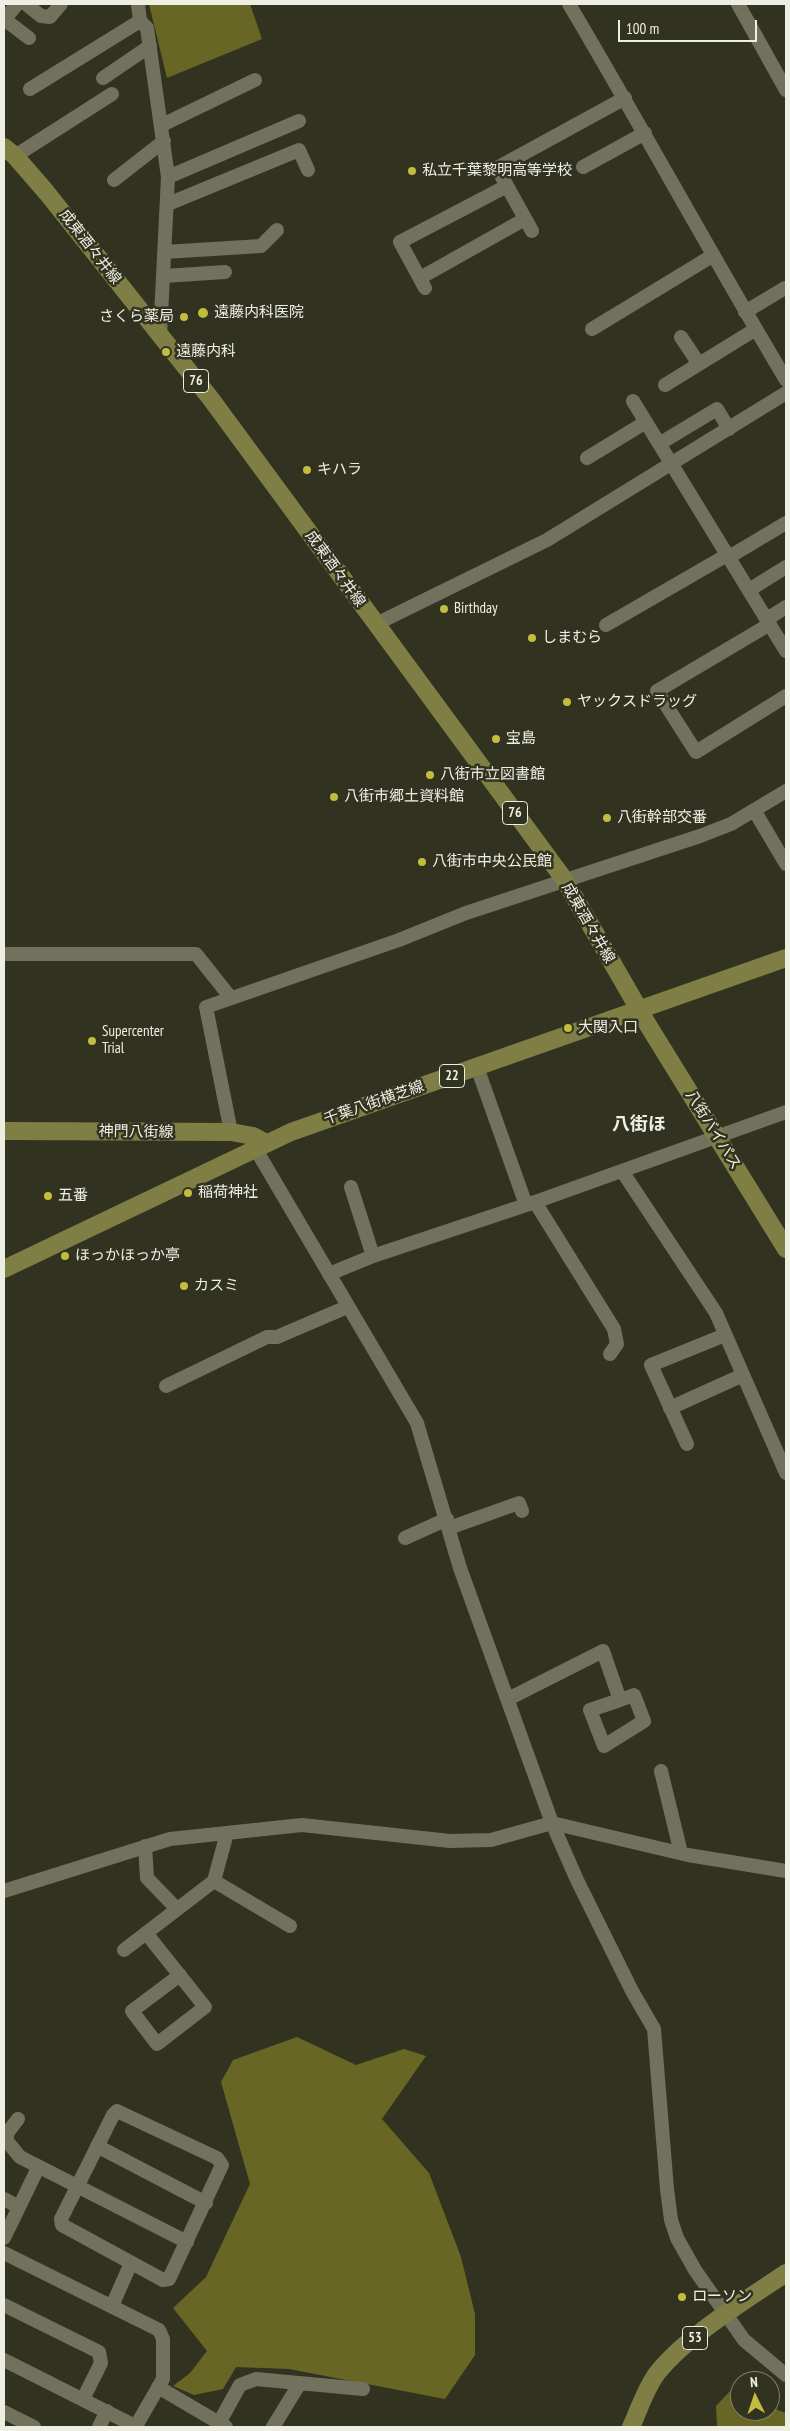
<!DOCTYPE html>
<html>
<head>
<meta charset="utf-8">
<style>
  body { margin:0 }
  #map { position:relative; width:790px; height:2431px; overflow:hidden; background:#323220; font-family:"PT Sans Narrow",sans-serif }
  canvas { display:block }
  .frame { position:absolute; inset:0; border:5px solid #eeefe3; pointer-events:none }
  .north { position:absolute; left:730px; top:2371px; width:50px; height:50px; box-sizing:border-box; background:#323220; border:1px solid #7d7e6e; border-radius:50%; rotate:356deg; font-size:14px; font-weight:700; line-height:20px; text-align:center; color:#eeefe3 }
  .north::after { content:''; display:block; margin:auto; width:18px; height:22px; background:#c2bd3f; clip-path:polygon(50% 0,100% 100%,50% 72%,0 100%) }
  .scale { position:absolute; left:618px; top:20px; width:139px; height:22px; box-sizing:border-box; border:2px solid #eeefe3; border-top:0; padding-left:6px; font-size:15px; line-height:18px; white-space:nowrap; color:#eeefe3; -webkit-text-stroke:4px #323220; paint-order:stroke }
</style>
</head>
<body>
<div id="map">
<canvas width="790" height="2431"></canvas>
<div class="frame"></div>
<div class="north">N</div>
<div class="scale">100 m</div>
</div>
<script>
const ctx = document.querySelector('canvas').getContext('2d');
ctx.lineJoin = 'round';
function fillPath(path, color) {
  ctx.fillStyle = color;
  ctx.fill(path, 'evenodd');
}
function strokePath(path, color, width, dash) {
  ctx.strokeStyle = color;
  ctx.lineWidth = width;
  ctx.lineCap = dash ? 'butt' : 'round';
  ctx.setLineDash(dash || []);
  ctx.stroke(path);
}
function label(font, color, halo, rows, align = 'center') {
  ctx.font = font + ' "PT Sans Narrow","Noto Sans JP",sans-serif';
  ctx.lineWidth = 5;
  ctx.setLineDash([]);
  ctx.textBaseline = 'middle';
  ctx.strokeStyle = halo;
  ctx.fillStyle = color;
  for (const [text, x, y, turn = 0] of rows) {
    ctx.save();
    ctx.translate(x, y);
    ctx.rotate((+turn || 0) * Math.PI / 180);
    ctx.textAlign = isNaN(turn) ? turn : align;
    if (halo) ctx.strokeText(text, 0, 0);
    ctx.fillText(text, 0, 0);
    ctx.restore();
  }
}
fillPath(new Path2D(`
  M149,4H250L262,39L167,78Z
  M297,2037L356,2065L404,2049L426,2056L382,2119L429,2173L461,2257L475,2314V2355L445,2399L289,2369L236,2367L223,2389L194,2395L173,2386L190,2373L207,2351L173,2308L206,2277L250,2184L221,2082L233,2060Z
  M730,2391L740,2395V2411H770V2407L786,2413V2427H717L716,2406Z`), '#686624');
strokePath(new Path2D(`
  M26,4L41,16L50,17L61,4
  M138,4L140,21L147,28L168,177L160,336
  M569,4C643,129 712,256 786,380
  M738,4L786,90
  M4,19L29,38
  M4,20L17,4
  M103,78L150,46
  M30,89L140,21
  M162,125L255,80
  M15,156L112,94
  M583,167L645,133
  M168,177L299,121
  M114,180L164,141
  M168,204L299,150L308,170
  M532,231L497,168L625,98
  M165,252L261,246L277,230
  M164,276L225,272
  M420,278L525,219
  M425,288L400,242L507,186
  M745,312L785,288
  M592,329L712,256
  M681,337L699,364
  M665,385L756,329
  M633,401L786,651
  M659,444L717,409L729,429
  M587,458L646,422
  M729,557L786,523
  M749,590L786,567
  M767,619L786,607
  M376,624L547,540L786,393
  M770,624L657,691L696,752L786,696
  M606,625L727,555
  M754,810L786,864
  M4,954H196L231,998
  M477,1067L526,1205
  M231,1132L206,1007L399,940L466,913L700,836L731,824L786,791
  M255,1148L417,1423L460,1568L552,1823L577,1880L632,1991L654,2029L667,2189L671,2220L677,2238L695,2270L744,2340L786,2375
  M622,1171L716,1313L786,1473
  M351,1187L373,1256
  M535,1202L614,1329L617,1344L610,1354
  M329,1274L373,1256L535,1202L786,1112
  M166,1386L267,1337H277L347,1307
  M670,1408L743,1375
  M687,1444L651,1365L725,1335
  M449,1528L519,1503L522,1511
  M405,1538L447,1519
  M508,1699L603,1651L620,1700L590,1710L604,1746L644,1721L634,1695L620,1700
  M661,1771L681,1853
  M145,1846L147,1878L177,1909
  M214,1881L290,1926
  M4,1891L170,1839L302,1825L450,1841L491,1840L552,1823L688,1855L786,1871
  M146,1933L205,2007L157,2044L132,2011L180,1975
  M124,1950L214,1881L227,1833
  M117,2111L217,2158L222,2165L169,2279L163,2280L62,2225L61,2219L113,2115Z
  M18,2119L8,2132L6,2140L20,2157L187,2242
  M97,2146L206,2203
  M4,2199L19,2207
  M4,2238L38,2168
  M4,2253L159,2330L163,2339V2379L136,2426
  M4,2305L99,2352L101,2363L83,2399
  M112,2306L131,2263
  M4,2360L137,2427
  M158,2387L226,2427
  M4,2412L34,2427
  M219,2423L240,2385L256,2379L363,2389
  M99,2427L107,2411
  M273,2427L300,2383`), '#71715d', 14);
strokePath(new Path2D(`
  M4,147L15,156L47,193L211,399L564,879L648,1025L786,1249
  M4,1131L231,1132L253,1136L266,1143
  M4,1269L291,1132L786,958
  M631,2427C639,2410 646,2387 658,2372C688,2335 746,2300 786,2273`), '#7f7e45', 18);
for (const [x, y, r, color] of [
  [412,171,5,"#c2bd3f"],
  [203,313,6,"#c2bd3f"],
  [184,317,5,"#c2bd3f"],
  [166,352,5,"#c2bd3f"],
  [307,470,5,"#c2bd3f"],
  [444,609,5,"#c2bd3f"],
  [532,638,5,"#c2bd3f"],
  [567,702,5,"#c2bd3f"],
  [496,739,5,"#c2bd3f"],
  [430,775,5,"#c2bd3f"],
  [334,797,5,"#c2bd3f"],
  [607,818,5,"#c2bd3f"],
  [422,862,5,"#c2bd3f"],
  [568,1028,5,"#c2bd3f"],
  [92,1041,5,"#c2bd3f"],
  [188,1193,5,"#c2bd3f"],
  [48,1196,5,"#c2bd3f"],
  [65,1256,5,"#c2bd3f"],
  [184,1286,5,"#c2bd3f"],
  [682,2297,5,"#c2bd3f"]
]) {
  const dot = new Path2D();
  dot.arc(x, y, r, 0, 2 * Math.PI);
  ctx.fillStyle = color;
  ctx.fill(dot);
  strokePath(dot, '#323220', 2);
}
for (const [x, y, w] of [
  [196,381,25],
  [515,813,25],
  [452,1076,25],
  [695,2338,25]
]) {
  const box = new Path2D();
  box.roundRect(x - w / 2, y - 11.5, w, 23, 4);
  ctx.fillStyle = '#323220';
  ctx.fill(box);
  strokePath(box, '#eeefe3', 1);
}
label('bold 14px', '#eeefe3', null, [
  ["76",196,381],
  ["76",515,813],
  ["22",452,1076],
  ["53",695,2338]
]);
label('15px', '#eeefe3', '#323220', [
  ["私立千葉黎明高等学校",422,171],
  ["遠藤内科医院",214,313],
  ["さくら薬局",174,317,"right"],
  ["遠藤内科",176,352],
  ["キハラ",317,470],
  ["Birthday",454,609],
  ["しまむら",542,638],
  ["ヤックスドラッグ",577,702],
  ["宝島",506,739],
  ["八街市立図書館",440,775],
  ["八街市郷土資料館",344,797],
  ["八街幹部交番",617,818],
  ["八街市中央公民館",432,862],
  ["大関入口",578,1028],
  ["Supercenter",102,1032],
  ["Trial",102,1049],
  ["稲荷神社",198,1193],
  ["五番",58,1196],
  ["ほっかほっか亭",75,1256],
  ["カスミ",194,1286],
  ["ローソン",692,2297]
], 'left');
label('15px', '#eeefe3', '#323220', [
  ["成東酒々井線",90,247,52],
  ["成東酒々井線",335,569,54],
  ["成東酒々井線",588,923,60],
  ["千葉八街横芝線",374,1103,-19],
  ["八街バイパス",713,1130,58],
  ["神門八街線",136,1132,1]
]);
label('bold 18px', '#eeefe3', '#323220', [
  ["八街ほ",639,1125]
]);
</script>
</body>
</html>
